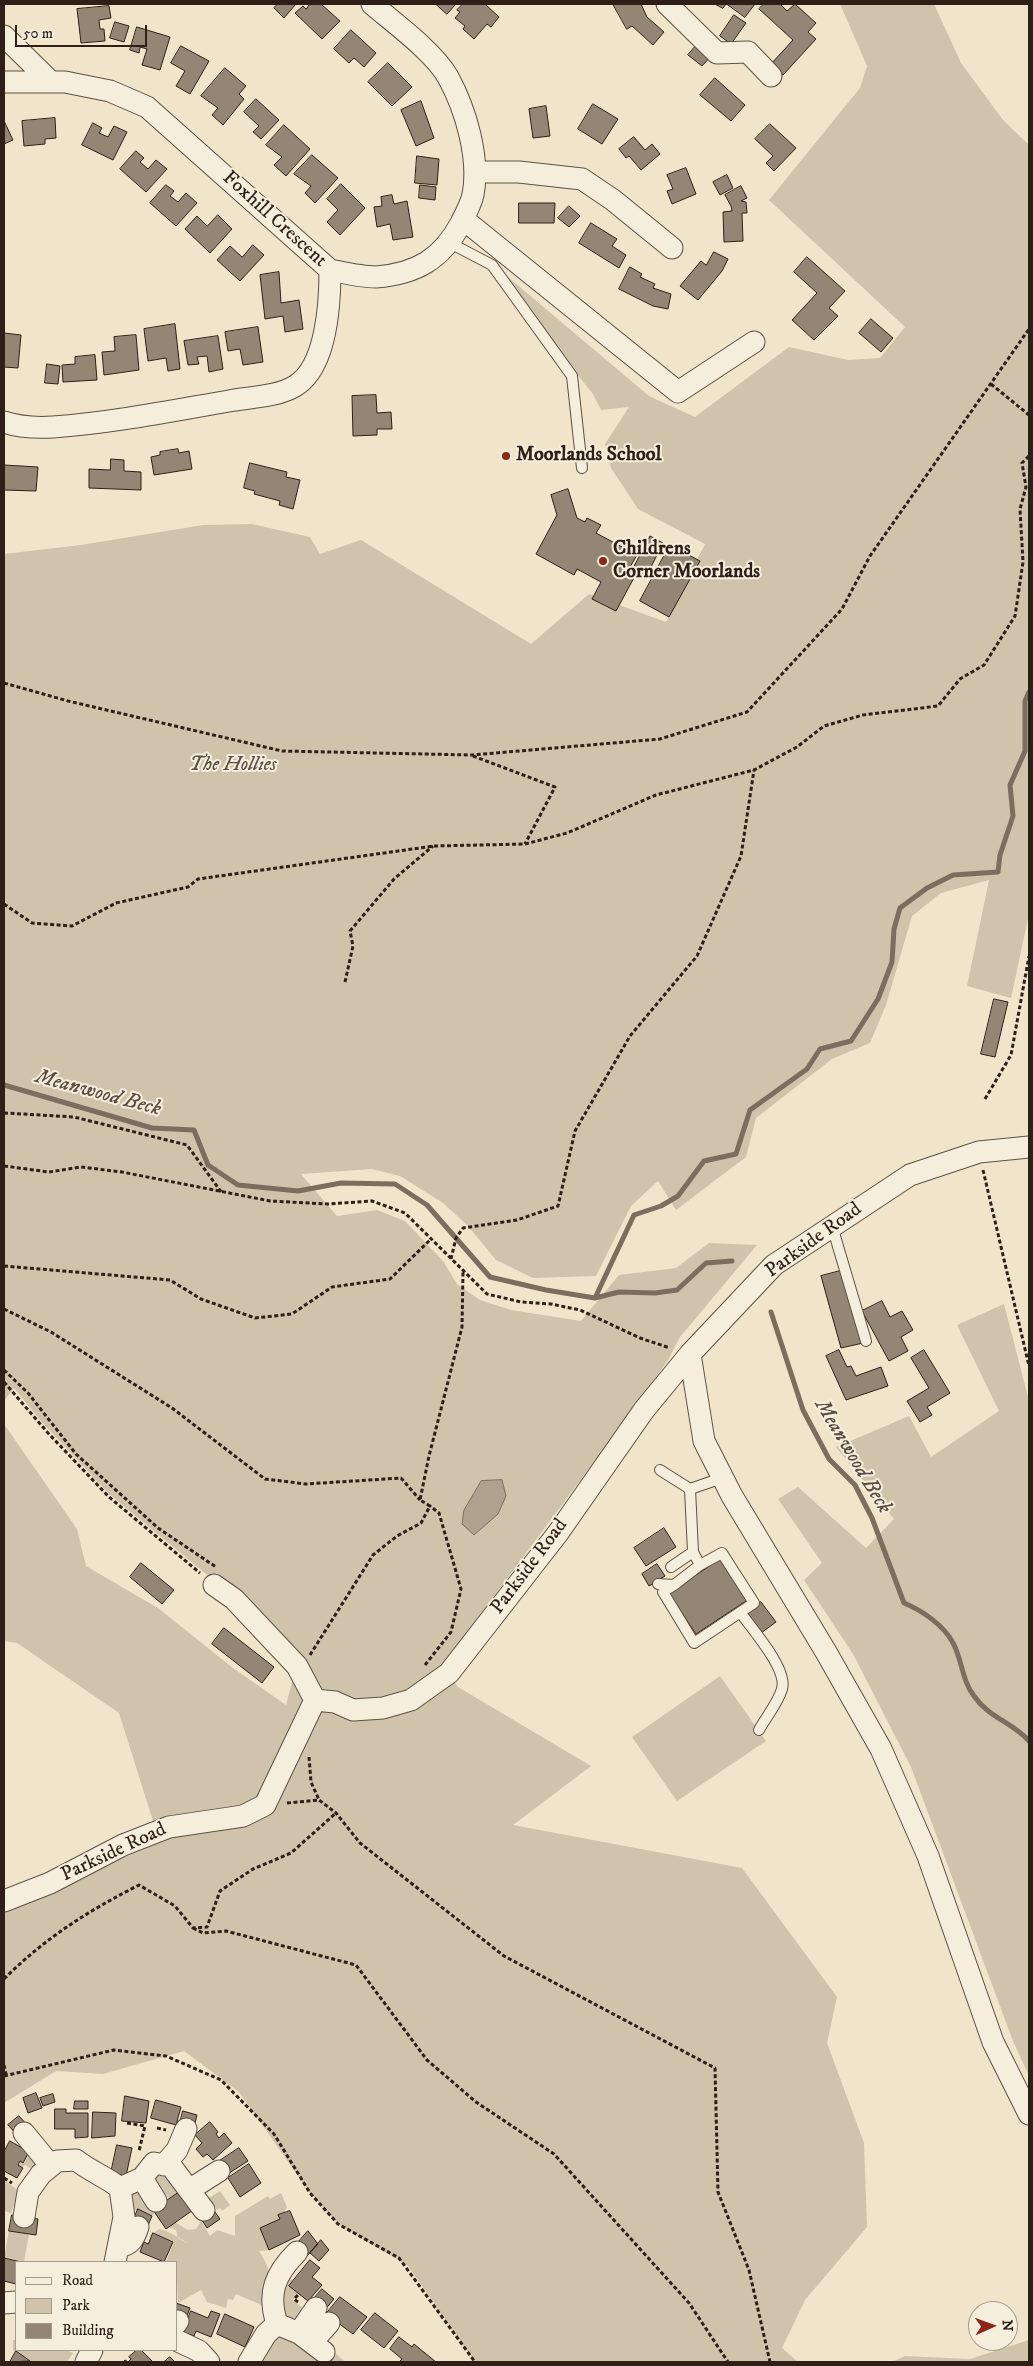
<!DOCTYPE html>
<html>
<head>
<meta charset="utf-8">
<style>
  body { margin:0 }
  #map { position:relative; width:1033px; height:2366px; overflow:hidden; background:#f0e5cb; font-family:"IM FELL DW Pica",serif }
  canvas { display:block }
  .frame { position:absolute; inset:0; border:5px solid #2e1f17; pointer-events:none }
  .legend { position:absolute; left:15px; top:2261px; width:162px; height:90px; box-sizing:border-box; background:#f5eedd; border:1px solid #a59b8e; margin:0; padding:6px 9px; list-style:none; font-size:15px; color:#2e1f17 }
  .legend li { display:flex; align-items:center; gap:10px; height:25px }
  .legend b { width:25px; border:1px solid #a59b8e }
  .north { position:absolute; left:968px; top:2301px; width:50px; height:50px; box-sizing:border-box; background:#f5eedd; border:1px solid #a59b8e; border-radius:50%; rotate:88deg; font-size:14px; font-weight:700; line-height:20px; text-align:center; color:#2e1f17 }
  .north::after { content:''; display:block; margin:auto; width:18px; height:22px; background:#8f2418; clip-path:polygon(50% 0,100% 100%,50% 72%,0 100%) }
  .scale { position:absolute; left:15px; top:25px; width:132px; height:22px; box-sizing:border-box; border:2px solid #2e1f17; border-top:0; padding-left:6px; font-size:15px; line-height:18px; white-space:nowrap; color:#2e1f17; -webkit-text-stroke:4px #f5eedd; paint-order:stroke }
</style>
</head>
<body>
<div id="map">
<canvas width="1033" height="2366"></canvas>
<div class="frame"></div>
<ul class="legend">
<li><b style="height:6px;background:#f5eedd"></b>Road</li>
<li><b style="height:14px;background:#cfc3ac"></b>Park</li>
<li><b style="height:14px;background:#938675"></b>Building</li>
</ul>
<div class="north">N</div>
<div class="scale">50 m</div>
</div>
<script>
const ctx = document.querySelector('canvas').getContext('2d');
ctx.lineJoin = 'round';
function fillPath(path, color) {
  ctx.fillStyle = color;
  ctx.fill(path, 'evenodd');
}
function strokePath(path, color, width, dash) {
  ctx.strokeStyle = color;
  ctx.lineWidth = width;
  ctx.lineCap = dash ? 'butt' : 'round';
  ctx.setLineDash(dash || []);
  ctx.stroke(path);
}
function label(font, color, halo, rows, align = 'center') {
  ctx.font = font + ' "IM FELL DW Pica",serif';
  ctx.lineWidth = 4;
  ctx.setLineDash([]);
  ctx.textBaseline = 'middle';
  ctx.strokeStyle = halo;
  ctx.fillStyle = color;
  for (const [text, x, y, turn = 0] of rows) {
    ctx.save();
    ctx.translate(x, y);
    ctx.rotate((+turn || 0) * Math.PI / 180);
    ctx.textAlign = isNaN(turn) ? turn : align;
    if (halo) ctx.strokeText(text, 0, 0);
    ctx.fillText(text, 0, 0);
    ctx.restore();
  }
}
fillPath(new Path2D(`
  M840,4H934L961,63L1003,120L1029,145V914L1011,998L967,986L989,880L941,893L912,916L886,1005L870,1043L832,1059L756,1118L746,1157L676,1210L658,1181L631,1206L596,1276L533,1278L496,1260L467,1225L443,1203L400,1176L372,1169L301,1174L337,1216L377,1210L405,1221L443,1261L457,1284L480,1300L511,1310L581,1321L619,1275L676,1268L709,1243L757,1245L680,1337L668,1360L631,1412L442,1666L458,1687L591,1766L513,1825L742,1868L837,1997L827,2043L864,2143L867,2227L805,2300L782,2348L798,2362H475L408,2266L338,2224L310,2193L239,2092L184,2051L103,2074L56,2071L4,2103V1910L155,1844L153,1821L119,1713L17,1643L4,1641V1424L77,1529L86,1566L158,1608L233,1668L286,1705L298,1659L217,1573L211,1578L109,1494L40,1420L14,1388L4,1401V554L81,545L203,525L252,524L310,537L320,554L361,540L531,644L589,594L666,622L705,544L638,509L611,468L605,444L629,407L601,410L593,394L562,356L508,277L649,396L695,417L789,347L848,360L880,358L905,327L769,200L860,88L867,66Z
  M1004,1304L1029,1401V2076L1013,2041L911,1767L853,1654L804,1580L822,1563L778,1499L798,1487L866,1548L894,1519L836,1447L909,1416L931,1457L999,1411L957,1325Z
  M720,1676L766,1741L677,1801L632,1737Z
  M31,2151L38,2162L34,2170L25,2165L23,2167L19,2165L21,2161L24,2163Z
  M163,2174L172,2177L181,2191L169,2198L165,2193L161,2196L150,2179Z
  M4,2180L19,2191L11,2213L4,2211Z
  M134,2187L141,2192L155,2213L152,2216L127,2207Z
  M220,2191L230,2205L222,2211L220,2208L217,2210L209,2198Z
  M281,2193L287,2207L284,2213L278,2215L280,2219L260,2228L269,2250L259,2251C274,2274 270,2281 264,2306L236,2294L233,2300L228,2299L226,2308L207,2302L201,2290L178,2303L176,2262H166L174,2242L154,2233L159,2229C171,2231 186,2243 198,2249L178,2238L176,2230L168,2227L175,2222L188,2230L196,2229L201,2221L210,2236L217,2230L235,2236V2216L268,2196L270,2199Z
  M9,2231L29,2234L24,2262L4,2258Z
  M288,2276L293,2281L298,2293L293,2300L305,2310L297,2320L287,2321L279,2311Z
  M271,2338H292L330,2348L345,2362H254Z
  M13,2340H16V2350H67L73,2353L67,2362H31L13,2350Z
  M1029,2340V2362H892L905,2356L970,2359Z`), '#cfc3ac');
const water = new Path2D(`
  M502,1480L506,1496L498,1514L474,1535L462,1524L464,1510L481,1481Z`);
fillPath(water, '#aea28e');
strokePath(water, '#7b6e5e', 1);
strokePath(new Path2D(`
  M4,1085L152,1128L194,1130L208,1165L238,1185L298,1191L341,1183L395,1184L427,1205L490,1277L546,1290L595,1298L619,1292L655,1293L677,1290L706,1263L732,1261
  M595,1298L634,1215L661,1206L678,1196L704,1161L736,1154L750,1110L807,1069L820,1049L851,1041L878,999L892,962L894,929L900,908L927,888L953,875L998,872L1000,855L1013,816L1010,785L1025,751V701L1029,692
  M771,1312L803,1410L829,1459L855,1485L872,1518L904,1603C921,1610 944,1625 953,1643C962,1659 962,1681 974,1696C989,1718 1012,1722 1029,1741`), '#7b6e5e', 5);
const building = new Path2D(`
  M278,4H296L284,18L274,8Z
  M310,4H321L340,21L322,39L295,13L303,6L306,9Z
  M436,4H456L447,14Z
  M463,4H485L499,17L491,27L487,24L474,39L463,29L465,26L455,18L460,12L457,10Z
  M613,4H641L647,17L664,32L653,45L632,26L627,29Z
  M715,4H726L723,8Z
  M727,4H755L745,17Z
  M764,4H780L787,11L795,4L816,23L808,32L816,39L783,75L771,64L793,40L759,9Z
  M109,6L111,18L99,20L100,29H104L105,41L81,43L77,9Z
  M734,15L746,23L731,44L720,36Z
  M115,22L129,26L124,42L110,38Z
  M137,27L170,37L160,70L142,65L147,49L140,47L139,53L130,50Z
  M351,30L376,53L364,67L354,58L349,63L334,49Z
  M700,41L714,53L702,66L688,55Z
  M181,46L209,61L190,94L176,86L185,71L171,63Z
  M388,63L412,87L392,106L368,82Z
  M225,68L246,86L239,94L244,99L223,125L212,115L218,108L201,96Z
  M715,78L745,105L731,121L700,95Z
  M256,99L279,120L261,139L253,132L259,126L244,112Z
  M421,101L434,138L416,146L401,110Z
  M593,104L618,119L602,144L578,129Z
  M546,106L550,136L533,138L529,109Z
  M55,118L56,138L45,139V144L24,146L22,121Z
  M5,123L13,140L4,144V124Z
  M93,123L102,128L99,133L108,137L114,126L127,132L113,160L82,145Z
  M770,124L796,148L774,171L766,163L773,156L755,139Z
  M284,125L310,149L286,176L274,165L282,157L266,145Z
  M634,137L645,150L652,144L660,154L641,170L629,156L626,158L619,149Z
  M136,151L144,158L140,162L148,169L156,160L167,169L146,192L120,169Z
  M312,155L338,178L315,203L305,193L311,186L294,174Z
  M417,156L439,159L437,185L415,183Z
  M686,168L696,194L672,204L667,191L673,189L667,175Z
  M727,175L733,188L720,195L713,182Z
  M341,184L365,208L340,235L327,222L338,210L327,199Z
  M166,185L174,191L170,196L178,202L186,193L197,203L176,226L150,203Z
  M420,185L436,187L435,200L419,198Z
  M741,186L747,198L741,201L746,202L747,213H742L743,241L724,242L723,212L732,211L731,206L725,195Z
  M392,195L394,204L407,201L413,237L393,240L390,224L377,227L374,207L382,206L381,197Z
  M519,203H555L554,223H519Z
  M569,206L580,216L569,227L558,218Z
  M218,215L232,229L210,253L185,229L197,216L207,226Z
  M591,223L617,239L612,246L626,255L619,268L579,243Z
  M253,245L264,255L240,281L217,260L230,246L242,257Z
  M714,252L728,259L722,271L698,300L680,286L701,261L706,265Z
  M807,257L845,291L829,308L838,316L814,340L792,320L817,293L794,272Z
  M630,267L642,274L640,277L655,284L653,288L671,294L668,309L653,306L619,289Z
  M279,272L281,303L299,300L303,329L285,332L283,316L265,319L260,275Z
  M871,319L893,338L881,352L859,333Z
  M175,324L180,369L168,371L166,358L148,361L144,329Z
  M258,327L263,362L243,365L240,349L228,351L225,332Z
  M4,333L21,335L18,368L4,367Z
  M136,335L139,370L104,375L102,352L115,351L114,337Z
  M218,336L223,369L209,372L207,356L197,357L199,364L188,365L184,341Z
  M95,355L97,380L63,382L62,365L75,364V357Z
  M47,364L60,366L58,384L45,383Z
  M376,395L377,413L391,412L392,429H377V435L353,436L352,396Z
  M178,449L179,453L189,451L192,469L154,475L151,457L160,455V452Z
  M111,459L124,460V471L141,472V490L89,488V469L110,470Z
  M250,463L287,472L286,477L300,480L293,509L279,505L280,501L254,494L255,491L244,488Z
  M4,465L38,467L36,491L4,490Z
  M568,489L577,518L585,522L587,518L601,525L596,533L637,555L630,567L633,568L650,536L663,543L645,579L636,574L616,611L592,599L601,582L577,569L574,575L536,554L557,515L551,495Z
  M670,545L700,561L669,617L640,601Z
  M994,999L1008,1002L995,1057L981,1054Z
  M844,1270L863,1343L841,1348L821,1276Z
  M882,1301L890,1317L902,1311L913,1330L901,1337L908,1351L889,1361L862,1311Z
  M839,1350L847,1367L851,1366L856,1376L881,1367L888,1386L846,1400L826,1356Z
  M924,1350L950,1393L927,1407L932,1415L920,1422L907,1401L929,1388L911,1358Z
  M664,1528L676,1547L646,1566L634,1548Z
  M722,1558L749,1599L696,1634L669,1594Z
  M141,1563L174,1590L162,1604L130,1577Z
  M657,1564L665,1576L649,1586L642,1574Z
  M761,1602L776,1622L761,1633L747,1613Z
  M224,1628L274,1667L262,1683L212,1644Z
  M36,2093L42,2108L28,2113L23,2098Z
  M53,2094L55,2102L43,2106L40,2098Z
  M125,2096L149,2101L146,2123L122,2121Z
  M156,2100L181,2107L176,2125L151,2118Z
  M75,2101H88V2109H74Z
  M55,2109H66V2113H88V2137L75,2138V2129H55Z
  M183,2111L197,2115L193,2131L179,2127Z
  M93,2112L116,2113L115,2136L92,2138Z
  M19,2116L30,2128L19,2137L8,2125Z
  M210,2122L218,2132L216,2134L219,2138L224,2133L232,2143L213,2160L207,2154L203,2157L196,2149L202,2143L195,2135Z
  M10,2141L29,2152L23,2163L20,2161L18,2165L23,2168L17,2178L4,2171V2152Z
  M117,2145L132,2148L126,2176L111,2173Z
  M239,2148L248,2161L223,2177L215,2164Z
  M249,2164L261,2183L240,2197L228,2178Z
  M181,2191L193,2210L166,2229L151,2207L164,2202Z
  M210,2205L220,2219L207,2228L198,2214Z
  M138,2209L152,2216L146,2230L132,2224Z
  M290,2211L300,2235L269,2250L260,2228L280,2219L278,2215Z
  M12,2215L38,2219L36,2235L9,2231Z
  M308,2231L318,2244L307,2256L295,2246Z
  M153,2233L173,2242L164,2262L140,2252L144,2242L148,2244Z
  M321,2240L329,2250L319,2261L310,2253Z
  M4,2258L21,2262H16V2284L4,2281Z
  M310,2260L320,2268L312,2277L322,2285L308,2301L289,2286Z
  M322,2289L334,2299L324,2311L312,2301Z
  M340,2297L367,2317L353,2334L326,2314Z
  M176,2303L190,2308L184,2323L176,2320Z
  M191,2311L208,2318L211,2311L220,2314L211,2337L196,2331L194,2336L183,2332Z
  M375,2313L398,2331L384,2348L361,2330Z
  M225,2314L254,2327L245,2347L217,2334Z
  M399,2337L412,2347L414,2344L436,2362H399L402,2359L390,2349Z
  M137,2350H141L153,2362H123L125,2360L128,2362L131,2359L129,2357Z
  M16,2351L30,2361L10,2362Z
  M170,2357L175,2362H164Z`);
fillPath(building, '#938675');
strokePath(building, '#2e1f17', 1);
const service = new Path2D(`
  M450,243L492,265L572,376L582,468
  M832,1226L866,1341
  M660,1470L690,1489
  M671,1567L693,1552L690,1489L722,1478
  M658,1584L674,1585L700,1565L693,1552
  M674,1585L663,1592L694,1643L754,1603L722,1553L700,1565
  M740,1612C752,1629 788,1669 782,1689C778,1703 766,1717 759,1730`);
const minor = new Path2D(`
  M667,4L717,53L748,52L771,76
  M4,36L51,82
  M4,82H65L110,91L147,107L330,270C330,302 327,367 295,386C277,397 250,397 229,401C171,411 111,423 53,427C37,428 19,427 4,422
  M475,172H519L582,179L613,200L672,248
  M463,219L678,392L754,342
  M330,270C345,273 361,277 376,277C416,274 442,259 461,223C465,215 471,204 473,195C480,158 466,110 448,77C434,52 394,23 372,4
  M690,1354L704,1441L732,1496L826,1652L881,1749L928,1856L993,2042L1029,2114
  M214,1585L234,1599L297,1666L315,1700
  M315,1700L335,1702L353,1710L383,1708L411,1700L449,1673L558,1533L644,1410L690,1354L774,1265L910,1175L979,1152L1029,1147
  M4,1901L50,1883L123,1845L169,1827L243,1816L265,1805L315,1700
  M24,2133L51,2166
  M164,2165L177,2150L186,2129
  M142,2178L156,2201
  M189,2190L219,2171
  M24,2217L28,2192L41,2174L57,2161L76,2160C90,2171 106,2177 120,2188L142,2178L154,2163L171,2166L204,2210
  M118,2247C131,2245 134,2239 138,2227
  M297,2252C275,2274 267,2293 277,2324L299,2333L324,2352
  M115,2262L124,2217L120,2188
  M4,2303L16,2302
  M176,2324L178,2321
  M299,2333L316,2308
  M176,2340L199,2351L209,2362
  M312,2342L329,2323
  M86,2362L92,2350
  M249,2362L266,2334L277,2324`);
strokePath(service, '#5e5044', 12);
strokePath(minor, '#5e5044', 23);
strokePath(new Path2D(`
  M991,384L1029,415
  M4,683L68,701L282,751L472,755L660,739L747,712L842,609L870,556L1029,329
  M473,756L555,787L525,844
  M4,904L32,923L72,926L116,903L188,887L198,879L434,846L525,844L567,833L656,795L754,770L797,747L824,726L863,715L938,706L960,679L984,665L1015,616L1023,562L1020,509L1026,487L1022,463L1029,456
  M345,982L353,946L350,931L394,879L433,846
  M985,1099L1011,1055L1029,956
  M4,1113L74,1117L187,1145L222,1193
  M4,1166L49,1172L81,1167L122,1172L270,1201L328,1204L372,1201L405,1213L487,1294L521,1302L551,1304L580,1310L640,1338L670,1348
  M983,1170L1029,1366
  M451,1259L456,1238L463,1228L517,1220L558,1206L575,1131L630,1036L697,956L741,856L754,770
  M4,1266L170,1280L201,1299L255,1318L292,1314L332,1287L390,1279L431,1239
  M4,1309L51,1332L172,1408L265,1479L306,1484L401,1478L420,1500
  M4,1370L28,1393L76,1454L158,1528L216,1567
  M4,1382L48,1433L109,1497L200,1573
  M310,1655L373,1555L397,1536L421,1523L430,1506L420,1500L429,1456L462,1327L463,1272
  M425,1665L451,1632L461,1589L439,1513L430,1506
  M309,1757L311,1782L319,1800
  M287,1803L319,1800L336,1813L360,1843L504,1956L715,2068L718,2192L749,2270L770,2362
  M193,1928L203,1933L226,1931L356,1965L427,2060L476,2102L554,2154L689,2303L728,2362
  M4,1979C45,1938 88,1911 139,1885L175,1906L193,1928L207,1927L220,1891L253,1869L291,1853L336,1813
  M4,2065L6,2074
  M4,2076L114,2050L166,2056L221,2080L274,2134L310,2193L338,2224L399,2258L475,2362
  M127,2123L145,2126L139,2151
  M157,2128L166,2130
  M4,2178L12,2183
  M298,2302L294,2299L299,2294`), '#2e1f17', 3, [4, 2.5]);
strokePath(service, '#f5eedd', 10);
strokePath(minor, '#f5eedd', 21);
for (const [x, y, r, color] of [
  [506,456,5,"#8f2418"],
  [603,561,5,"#8f2418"]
]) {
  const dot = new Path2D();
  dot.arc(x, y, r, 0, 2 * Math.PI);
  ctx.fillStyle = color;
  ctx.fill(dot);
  strokePath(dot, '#f5eedd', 2);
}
label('20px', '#2e1f17', '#f5eedd', [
  ["Foxhill Crescent",274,220,42],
  ["Parkside Road",814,1241,-36],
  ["Parkside Road",530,1567,-53],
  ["Parkside Road",114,1853,-25]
]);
label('bold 20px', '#2e1f17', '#f5eedd', [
  ["Moorlands School",516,456],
  ["Childrens",613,550],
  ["Corner Moorlands",613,573]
], 'left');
label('italic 20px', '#5e5044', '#f5eedd', [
  ["The Hollies",233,766]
]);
label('italic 21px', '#5b4d41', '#f5eedd', [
  ["Meanwood Beck",98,1094,15],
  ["Meanwood Beck",852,1457,59]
]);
</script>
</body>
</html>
